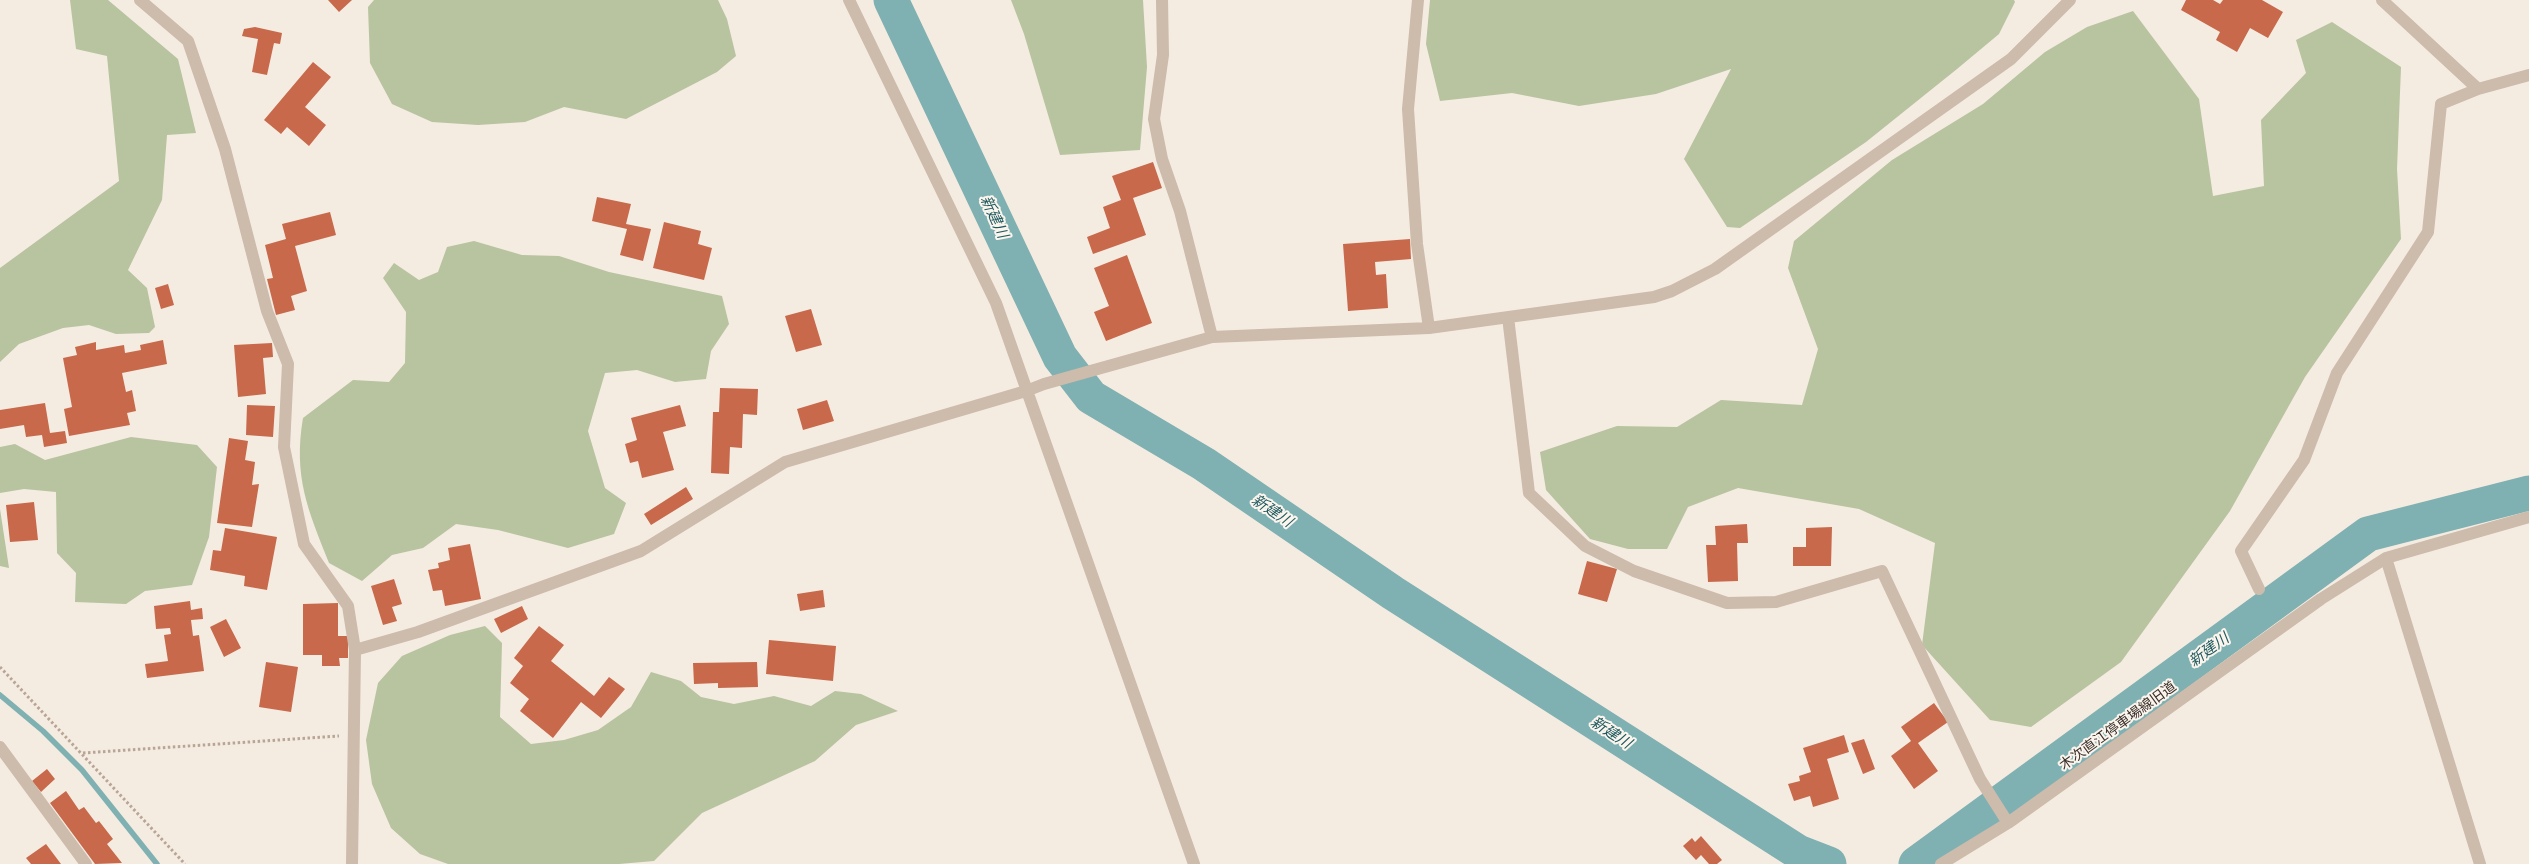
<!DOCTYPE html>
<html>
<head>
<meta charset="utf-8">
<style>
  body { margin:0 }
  canvas { display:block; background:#f4ebe1 }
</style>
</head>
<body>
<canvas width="2529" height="864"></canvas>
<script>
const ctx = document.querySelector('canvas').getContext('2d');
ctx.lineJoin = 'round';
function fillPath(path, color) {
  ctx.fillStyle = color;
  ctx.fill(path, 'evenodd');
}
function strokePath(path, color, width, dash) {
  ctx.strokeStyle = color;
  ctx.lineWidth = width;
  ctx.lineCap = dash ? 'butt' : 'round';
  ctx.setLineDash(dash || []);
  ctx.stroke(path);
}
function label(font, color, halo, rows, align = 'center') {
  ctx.font = font + ' Inter,"Noto Sans JP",sans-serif';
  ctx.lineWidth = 4;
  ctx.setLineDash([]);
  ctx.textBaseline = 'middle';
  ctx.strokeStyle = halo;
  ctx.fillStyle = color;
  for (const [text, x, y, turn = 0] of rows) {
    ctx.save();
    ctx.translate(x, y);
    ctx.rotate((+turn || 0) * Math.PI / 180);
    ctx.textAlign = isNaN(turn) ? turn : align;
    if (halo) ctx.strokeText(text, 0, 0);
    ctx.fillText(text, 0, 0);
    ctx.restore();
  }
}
fillPath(new Path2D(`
  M70,0H108L178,59L196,133L167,135L162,200L128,270L147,288L155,327L149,333L116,334L89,325L63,328L19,344L0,362V268L119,181L107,56L76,49Z
  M374,0H718L727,19L736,56L717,72L626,119L564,107L525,122L478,125L432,122L392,104L370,63L368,7Z
  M1011,0H1143L1147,67L1140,150L1060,155L1024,34Z
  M1430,0H2014L2015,2L1999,34L1957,69L1866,142L1740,228L1727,227L1684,159L1731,69L1656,94L1579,106L1512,93L1440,101L1426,44Z
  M2133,11L2199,99L2213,196L2264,186L2261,120L2306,73L2296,40L2332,22L2401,67L2397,169L2401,239L2305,377L2230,511L2121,662L2031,727L1990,720L1922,645L1935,543L1859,509L1738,488L1688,507L1667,549H1628L1590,539L1546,490L1540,452L1617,426L1677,427L1721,400L1802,405L1818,349L1788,268L1794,241L1892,160L1983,104L2045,52L2087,27Z
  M474,241L522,255L559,256L609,272L722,296L729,324L711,351L706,379L675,382L637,370L605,373L588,431L605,488L626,503L614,534L568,548L498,530L456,524L423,548L392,555L362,581L329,563C308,510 293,477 303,418L353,380L389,382L405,363L406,312L383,278L394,263L419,280L438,272L447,247Z
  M131,437L197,445L217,467L209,537L192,585L145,591L126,604L75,602L76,573L57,553L56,492L24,489L0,493V447L15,444L45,460Z
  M0,509L9,568L0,566Z
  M485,626L502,643L500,717L531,744L564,740L598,730L631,707L651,672L681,681L701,697L734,704L774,696L811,706L835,691L861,694L898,711L856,725L815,761L702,813L654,861L619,864H448L420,854L391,828L372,784L366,740L378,683L402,656L450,635Z`), '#b8c4a0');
strokePath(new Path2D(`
  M0,695L43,731L82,770L157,864`), '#7fb0b2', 5.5);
strokePath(new Path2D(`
  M891,0L1060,357L1091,397L1204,464L1393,593L1798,852L1829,864
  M1916,864L2368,534L2529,493`), '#7fb0b2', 35);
fillPath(new Path2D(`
  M328,0H352L339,12Z
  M2186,0H2213L2220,4L2223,0H2262L2283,12L2268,38L2250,28L2237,52L2216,40L2220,32L2181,10Z
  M255,27L282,33L280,44L274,43L267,75L252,72L258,39L242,36L244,29Z
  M313,62L331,77L305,107L326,125L309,146L287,127L281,134L264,120Z
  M1153,162L1162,188L1133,198L1146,235L1093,254L1087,237L1110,228L1103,207L1121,200L1112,176Z
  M597,197L631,204L626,224L651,229L643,261L620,255L627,229L592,221Z
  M330,212L336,235L295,246L307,291L291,296L295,310L276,315L267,279L273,278L265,245L286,239L282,224Z
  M664,222L701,231L698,244L712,248L704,280L653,268Z
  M1410,239L1411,259L1375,262L1376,275L1386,274L1388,308L1348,311L1343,244Z
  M1127,255L1152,323L1106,341L1094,312L1109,306L1094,268Z
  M168,284L174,305L161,309L155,288Z
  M811,309L822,345L796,352L785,316Z
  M163,340L167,364L122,373L126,392L132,390L136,411L127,413L130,425L69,436L64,409L72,407L63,358L77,355L75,347L96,342V350L124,345L125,353L141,350L140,345Z
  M272,343L273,357L263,358L266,394L238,397L234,345Z
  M720,388L758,389L757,415L743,414L742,448L730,447L729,474L711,473L713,412H719Z
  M827,400L834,421L803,430L797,409Z
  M45,403L50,433L65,431L67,443L44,447L42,435L26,437L24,425L0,429V410Z
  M247,405L275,406L273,437L246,435Z
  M680,405L686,426L663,432L674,470L642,478L638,461L630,463L625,444L637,440L631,418Z
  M229,438L248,441L245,460L255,462L252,485L259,484L252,527L217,523Z
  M686,487L693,499L651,525L644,514Z
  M34,502L38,540L10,542L6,505Z
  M1747,524L1748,543H1737L1738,581L1708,582L1706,545H1716L1715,526Z
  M1832,527L1831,566H1793V547H1806V528Z
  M225,528L277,537L267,590L244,586L245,576L210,570L213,550L221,551Z
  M470,544L481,599L445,606L442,590L433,591L428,570L439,568L438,563L450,560L448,548Z
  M1587,561L1617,569L1607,602L1578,594Z
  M394,579L402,604L392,607L397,621L383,625L371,586Z
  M823,590L825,607L800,611L797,594Z
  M190,601L191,610L202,608L203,619L191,620L193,636L199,635L204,671L147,678L145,664L168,661L164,635L171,634L170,628L156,629L154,606Z
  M338,603V636H348V658H339L340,666H322V655H303V604Z
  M522,606L528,619L501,633L494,619Z
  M226,619L241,648L224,657L210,627Z
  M539,626L564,645L551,661L594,696L609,677L625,689L601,718L581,702L553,738L520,711L529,699L510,683L523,666L514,658Z
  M769,640L836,646L833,681L766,674Z
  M266,662L298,667L291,712L259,707Z
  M757,662L758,687L718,688V683L694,684L693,663Z
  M1934,703L1948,722L1918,743L1938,771L1914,789L1891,756L1911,741L1901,727Z
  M1844,735L1849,752L1827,759L1839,799L1813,807L1810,796L1794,801L1788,784L1800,781L1799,776L1811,772L1803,748Z
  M1864,739L1875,769L1863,774L1851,743Z
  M47,769L55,779L41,792L32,781Z
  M66,791L79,810L84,807L96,823L99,821L113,839L107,844L122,863L95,864L50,803Z
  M1701,836L1722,860L1717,864H1709L1701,855L1696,860L1683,846L1692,838L1695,842Z
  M46,844L61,864H31L26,858Z`), '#c8694b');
strokePath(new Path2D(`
  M0,667L185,864
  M83,753L339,736`), '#b9a596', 3, [2.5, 2.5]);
strokePath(new Path2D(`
  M140,0L188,41L225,149L267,311L288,364L284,447L304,544L348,606L355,650L352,864
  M849,0L996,303L1194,864
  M1162,0L1163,55L1154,119L1162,159L1180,211L1212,337
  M1418,0L1408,109L1417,244L1429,328
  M2382,0L2478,89L2529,75
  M1508,317L1529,493L1585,546L1634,571L1727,603L1776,602L1882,571L1980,779L2008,823
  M2386,558L2480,864
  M2259,589L2241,551L2304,460L2337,373L2428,232L2441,104L2478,89
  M355,650L418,632L641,551L785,462L1026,391L1044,384L1212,337L1429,328L1654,297L1672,291L1715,269L2011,59L2070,0
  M0,747L86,864
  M1941,864L2008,823L2321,599L2386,558L2529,517`), '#cdbbac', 12);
label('14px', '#3b302b', '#fbf5ee', [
  ["木次直江停車場線旧道",2118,726,-36]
]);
label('italic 15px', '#1f5a5e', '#fbf5ee', [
  ["新建川",994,217,65],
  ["新建川",1272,511,34],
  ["新建川",2209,650,-36],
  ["新建川",1611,733,33]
]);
</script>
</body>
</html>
